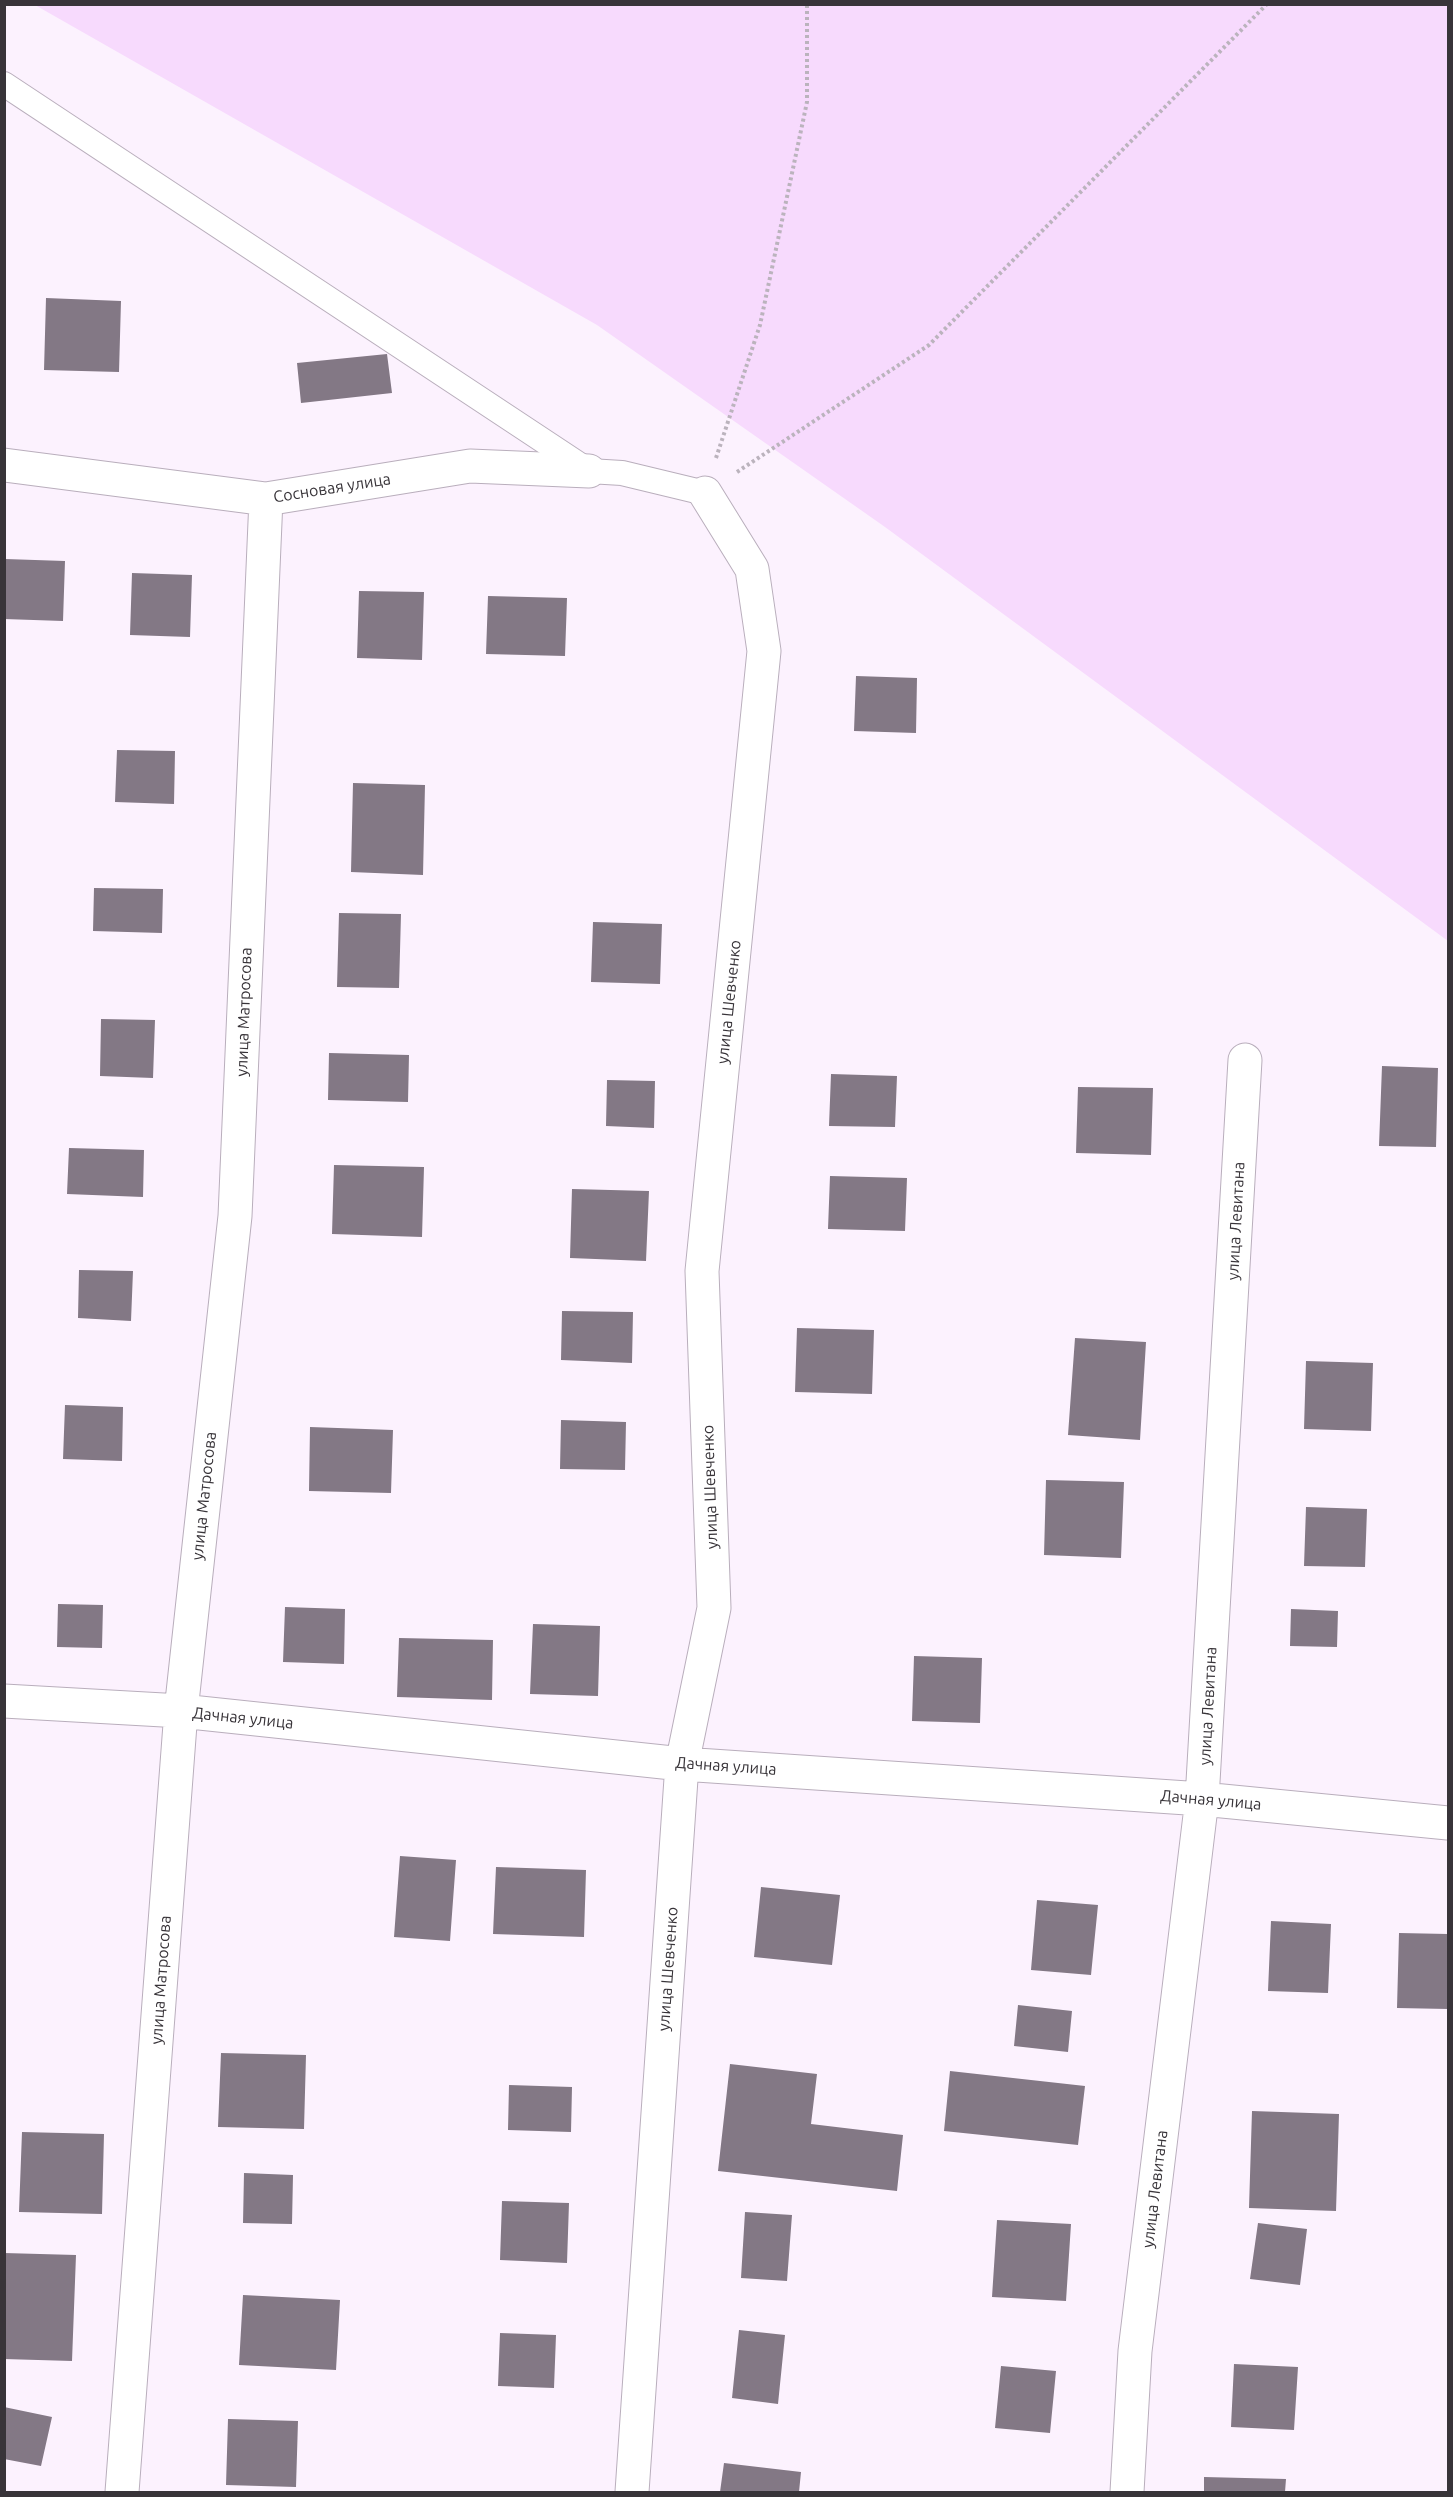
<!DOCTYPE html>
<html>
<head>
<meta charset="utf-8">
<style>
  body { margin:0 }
  #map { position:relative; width:1453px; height:2497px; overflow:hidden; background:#fcf2fe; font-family:Ubuntu,sans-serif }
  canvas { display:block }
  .frame { position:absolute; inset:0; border:6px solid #383439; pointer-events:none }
</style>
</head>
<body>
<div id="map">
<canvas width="1453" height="2497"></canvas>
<div class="frame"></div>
</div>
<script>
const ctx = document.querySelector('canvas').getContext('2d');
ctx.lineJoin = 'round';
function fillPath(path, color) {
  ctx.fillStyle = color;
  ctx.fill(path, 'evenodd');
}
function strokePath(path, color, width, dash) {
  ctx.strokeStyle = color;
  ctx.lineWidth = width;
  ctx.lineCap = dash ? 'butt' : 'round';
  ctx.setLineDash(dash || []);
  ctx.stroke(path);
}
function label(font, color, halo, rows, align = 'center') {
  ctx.font = font + ' Ubuntu,sans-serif';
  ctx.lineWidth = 6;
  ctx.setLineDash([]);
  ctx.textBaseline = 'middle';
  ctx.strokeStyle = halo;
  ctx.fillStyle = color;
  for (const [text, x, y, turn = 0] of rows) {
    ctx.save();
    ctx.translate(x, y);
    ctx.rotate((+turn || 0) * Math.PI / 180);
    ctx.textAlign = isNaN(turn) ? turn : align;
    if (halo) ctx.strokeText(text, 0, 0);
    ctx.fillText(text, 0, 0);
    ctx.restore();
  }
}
fillPath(new Path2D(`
  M35,5H1448V941L885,527L597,325Z`), '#f7dafd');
fillPath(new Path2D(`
  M46,298L121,301L119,372L44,370Z
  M387,354L392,393L301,403L297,363Z
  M5,559L65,561L63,621L4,619Z
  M132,573L192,575L190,637L130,635Z
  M359,591L424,592L422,660L357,658Z
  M488,596L567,598L565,656L486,654Z
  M856,676L917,678L916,733L854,731Z
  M117,750L175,751L174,804L115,802Z
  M353,783L425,785L423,875L351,872Z
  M94,888L163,889L162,933L93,931Z
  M339,913L401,914L399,988L337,987Z
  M593,922L662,924L660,984L591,982Z
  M101,1019L155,1020L153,1078L100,1076Z
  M329,1053L409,1055L408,1102L328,1100Z
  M1382,1066L1438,1068L1436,1147L1379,1146Z
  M831,1074L897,1076L895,1127L829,1126Z
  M607,1080L655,1081L654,1128L606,1126Z
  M1078,1087L1153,1088L1151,1155L1076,1153Z
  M69,1148L144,1150L143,1197L67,1194Z
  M334,1165L424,1167L422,1237L332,1234Z
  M830,1176L907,1178L905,1231L828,1229Z
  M572,1189L649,1191L646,1261L570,1258Z
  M79,1270L133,1271L131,1321L78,1318Z
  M562,1311L633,1312L632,1363L561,1360Z
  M797,1328L874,1330L872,1394L795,1392Z
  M1075,1338L1146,1342L1140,1440L1068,1435Z
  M1306,1361L1373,1363L1371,1431L1304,1429Z
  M65,1405L123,1407L122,1461L63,1459Z
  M561,1420L626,1422L625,1470L560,1469Z
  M310,1427L393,1430L391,1493L309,1491Z
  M1046,1480L1124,1482L1121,1558L1044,1555Z
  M1306,1507L1367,1509L1365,1567L1304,1566Z
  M58,1604L103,1605L102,1648L57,1647Z
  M285,1607L345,1609L344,1664L283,1662Z
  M1291,1609L1338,1611L1337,1647L1290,1646Z
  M533,1624L600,1626L598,1696L530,1694Z
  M399,1638L493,1640L492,1700L397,1697Z
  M914,1656L982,1658L980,1723L912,1721Z
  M400,1856L456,1860L450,1941L394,1937Z
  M496,1867L586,1870L584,1937L493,1934Z
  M761,1887L840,1895L832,1965L754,1957Z
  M1037,1900L1098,1905L1091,1975L1031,1970Z
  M1271,1921L1331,1924L1328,1993L1268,1991Z
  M1399,1933L1448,1934V2009L1397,2008Z
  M1018,2005L1072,2011L1068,2052L1014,2046Z
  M221,2053L306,2055L304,2129L218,2127Z
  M730,2064L817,2074L811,2124L903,2135L897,2191L718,2171Z
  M950,2071L1085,2086L1078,2145L944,2131Z
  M509,2085L572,2087L571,2132L508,2130Z
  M1252,2111L1339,2114L1336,2211L1249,2208Z
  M22,2132L104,2134L102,2214L19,2212Z
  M244,2173L293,2175L292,2224L243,2223Z
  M502,2201L569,2203L567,2263L500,2260Z
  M745,2212L792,2215L787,2281L741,2278Z
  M997,2220L1071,2224L1066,2301L992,2297Z
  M1258,2223L1307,2229L1300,2285L1250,2279Z
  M4,2253L76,2255L72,2361L4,2359Z
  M243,2295L340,2300L336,2370L239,2365Z
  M739,2330L785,2335L778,2404L732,2398Z
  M500,2333L556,2335L554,2388L498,2386Z
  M1234,2364L1298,2367L1294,2430L1231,2427Z
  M1001,2366L1056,2371L1050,2433L995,2428Z
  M4,2407L52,2417L41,2466L4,2459Z
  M228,2419L298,2421L296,2487L226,2485Z
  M724,2463L801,2472L799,2492H720Z
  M1204,2477L1286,2479L1285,2492H1204Z`), '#837885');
const service = new Path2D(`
  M4,84L589,471L622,473L705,493`);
const minor = new Path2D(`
  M4,465L266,499L470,466L589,471
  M4,1701L181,1711L682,1764L1202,1799L1448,1823
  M122,2492L181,1711L235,1216L266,499
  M632,2492L682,1764L714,1608L702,1271L764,651L752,569L705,493
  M1127,2492L1135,2351L1202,1799L1245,1060`);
strokePath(service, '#b9aebc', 26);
strokePath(minor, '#b9aebc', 35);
strokePath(new Path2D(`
  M716,458L760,325L807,102V4
  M737,472L929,345L1267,4`), '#bbb3bd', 4, [3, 3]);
strokePath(service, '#fff', 24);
strokePath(minor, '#fff', 33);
label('16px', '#383439', '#fff', [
  ["Сосновая улица",332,488,-9],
  ["улица Шевченко",729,1002,-84],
  ["улица Матросова",244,1012,-88],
  ["улица Левитана",1236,1221,-87],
  ["улица Шевченко",710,1487,-92],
  ["улица Матросова",204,1496,-84],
  ["улица Левитана",1208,1706,-87],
  ["Дачная улица",243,1718,6],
  ["Дачная улица",726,1766,4],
  ["Дачная улица",1211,1800,5],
  ["улица Шевченко",668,1969,-86],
  ["улица Матросова",161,1980,-86],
  ["улица Левитана",1155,2189,-83]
]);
</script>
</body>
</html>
